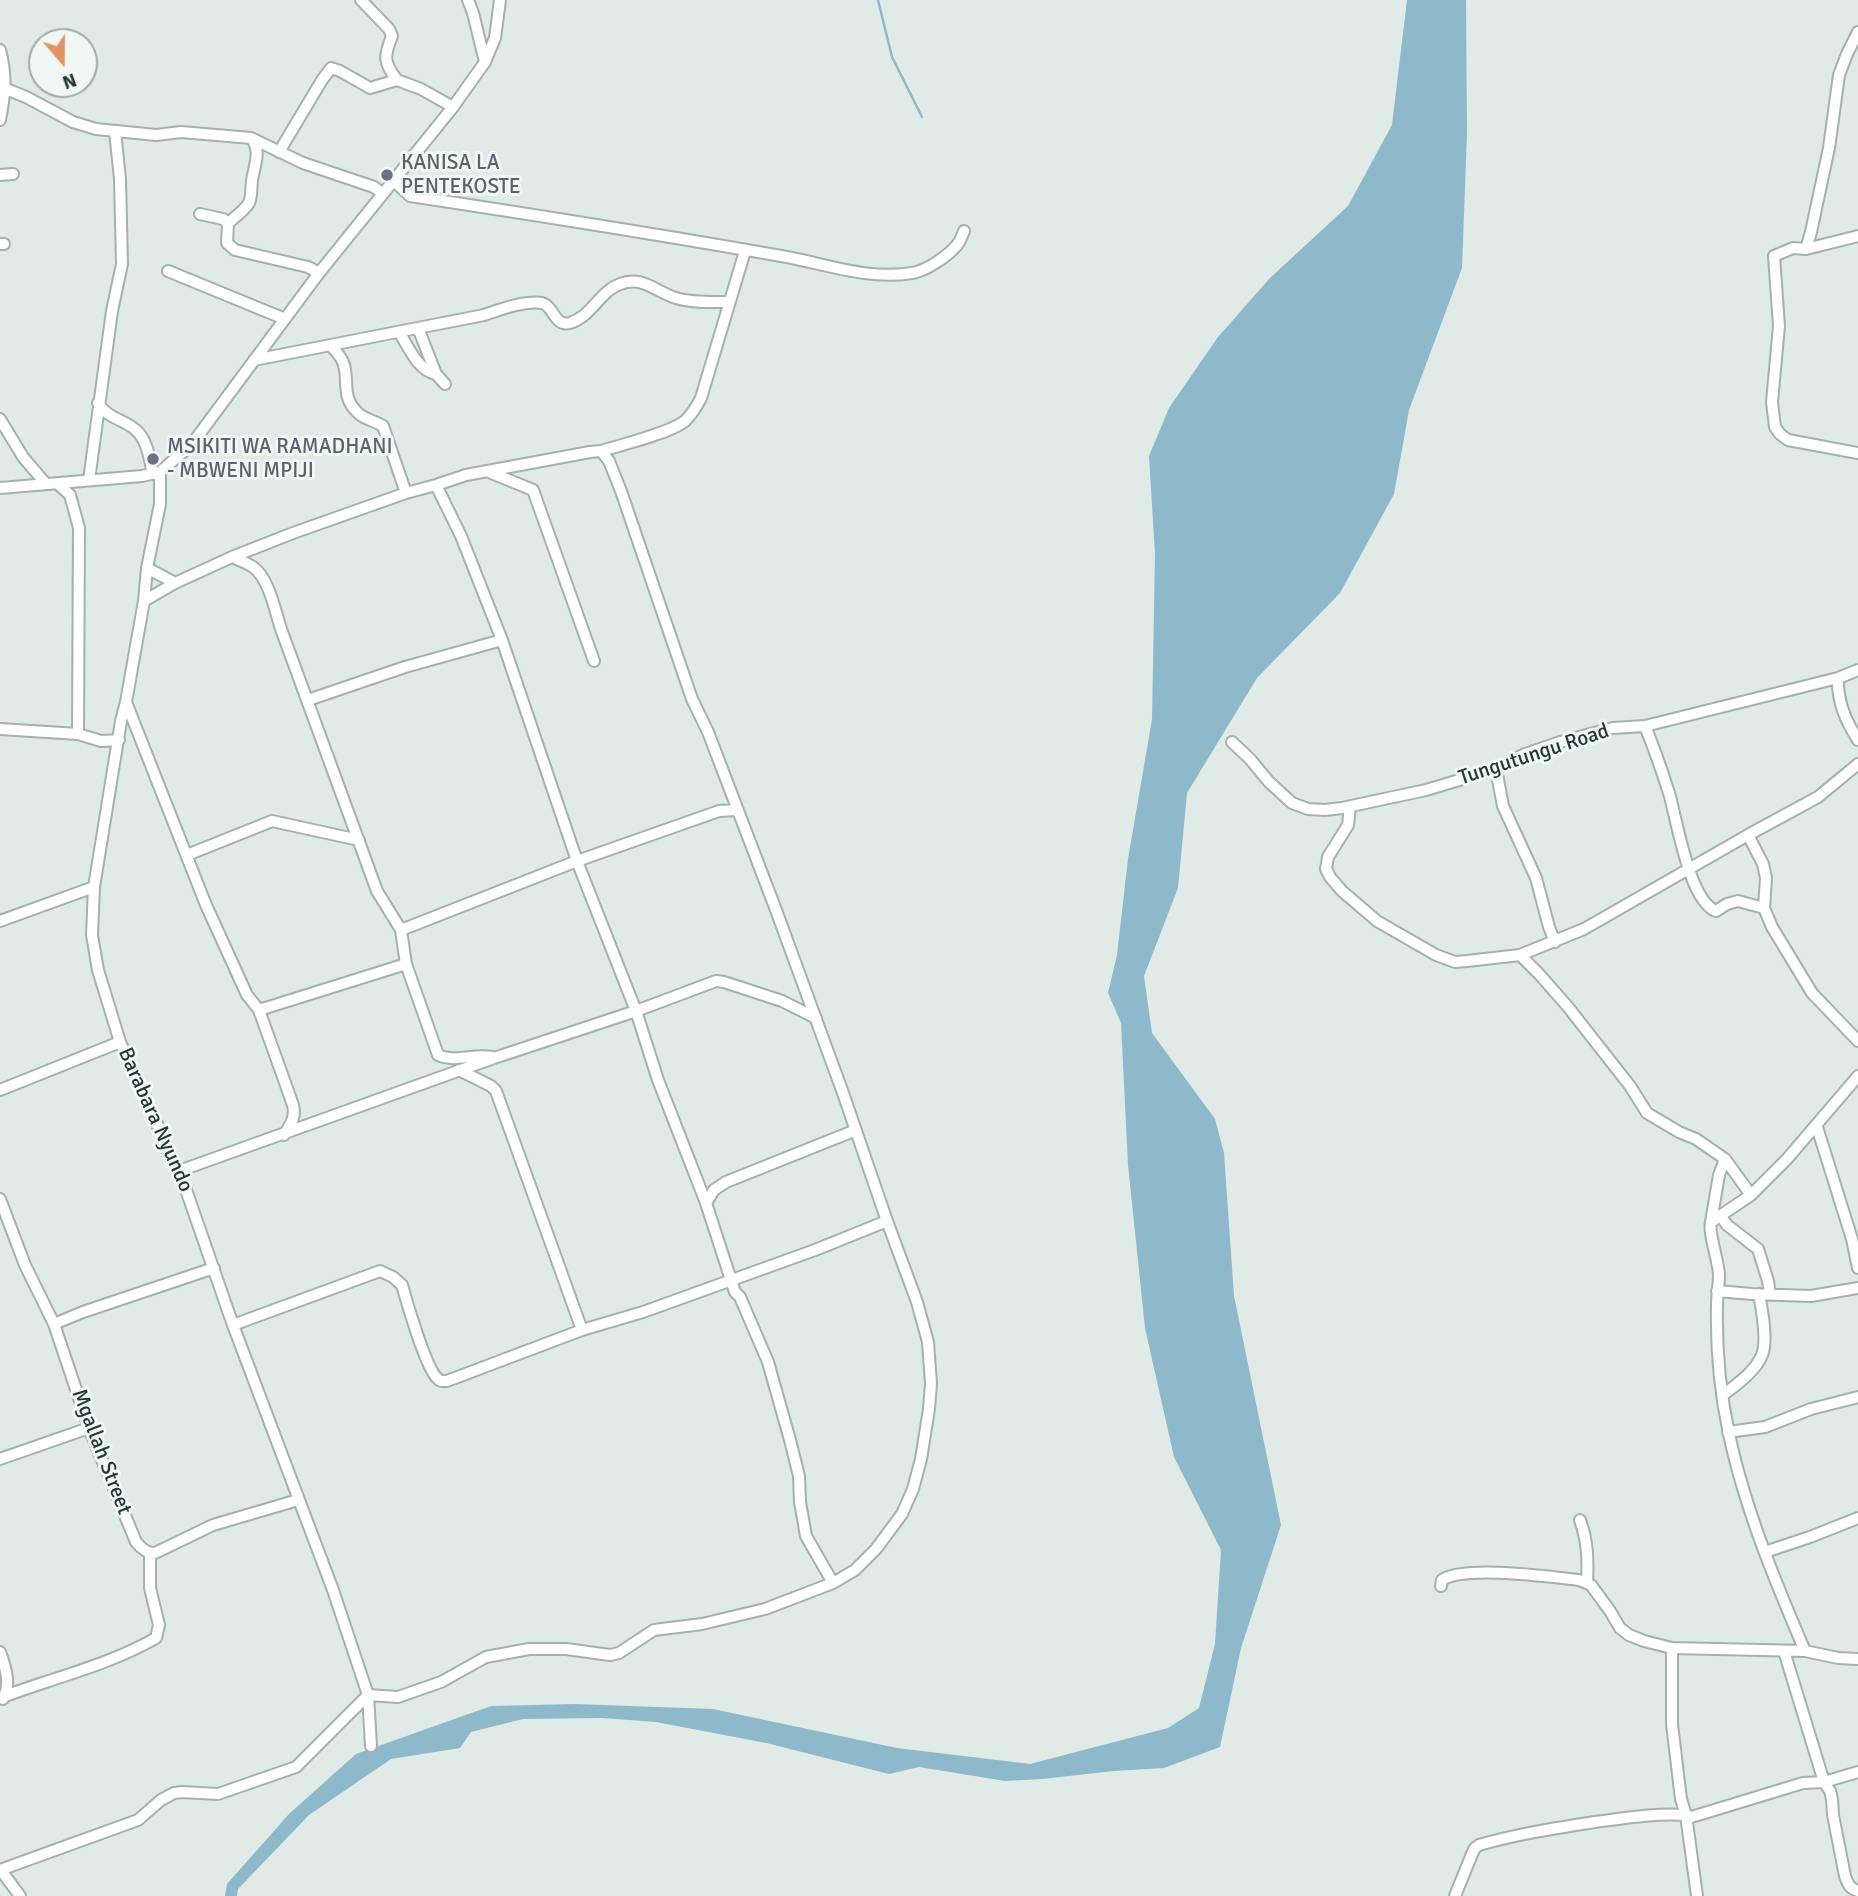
<!DOCTYPE html>
<html>
<head>
<meta charset="utf-8">
<style>
  body { margin:0 }
  #map { position:relative; width:1858px; height:1896px; overflow:hidden; background:#e0eae7; font-family:Signika,sans-serif }
  canvas { display:block }
  .north { position:absolute; left:28px; top:28px; width:70px; height:70px; box-sizing:border-box; background:#f0f7f4; border:2px solid #9eaba8; border-radius:50%; rotate:160deg; font-size:19px; font-weight:700; line-height:28px; text-align:center; color:#233835 }
  .north::after { content:''; display:block; margin:auto; width:24px; height:32px; background:#e59363; clip-path:polygon(50% 0,100% 100%,50% 72%,0 100%) }
</style>
</head>
<body>
<div id="map">
<canvas width="1858" height="1896"></canvas>
<div class="north">N</div>
</div>
<script>
const ctx = document.querySelector('canvas').getContext('2d');
ctx.lineJoin = 'round';
function fillPath(path, color) {
  ctx.fillStyle = color;
  ctx.fill(path, 'evenodd');
}
function strokePath(path, color, width, dash) {
  ctx.strokeStyle = color;
  ctx.lineWidth = width;
  ctx.lineCap = dash ? 'butt' : 'round';
  ctx.setLineDash(dash || []);
  ctx.stroke(path);
}
function label(font, color, halo, rows, align = 'center') {
  ctx.font = font + ' Signika,sans-serif';
  ctx.lineWidth = 6;
  ctx.setLineDash([]);
  ctx.textBaseline = 'middle';
  ctx.strokeStyle = halo;
  ctx.fillStyle = color;
  for (const [text, x, y, turn = 0] of rows) {
    ctx.save();
    ctx.translate(x, y);
    ctx.rotate((+turn || 0) * Math.PI / 180);
    ctx.textAlign = isNaN(turn) ? turn : align;
    if (halo) ctx.strokeText(text, 0, 0);
    ctx.fillText(text, 0, 0);
    ctx.restore();
  }
}
fillPath(new Path2D(`
  M1407,0H1466L1467,133L1462,268L1409,410L1394,494L1340,593L1257,678L1187,793L1178,888L1144,976L1152,1033L1215,1119L1224,1153L1234,1296L1281,1525L1241,1648L1220,1747L1164,1768L1114,1771L1042,1779L1005,1781L919,1767L889,1774L766,1743L656,1722L602,1718L523,1719L471,1732L460,1748L391,1759L309,1815L238,1889L237,1896H225L227,1884L289,1814L356,1754L491,1706L575,1704L713,1709L897,1748L1030,1764L1168,1728L1199,1708L1215,1644L1221,1550L1174,1457L1145,1328L1128,1165L1121,1023L1108,993L1117,955L1128,859L1152,719L1155,554L1149,456L1169,408L1218,337L1270,278L1348,206L1392,125Z`), '#8db9ca');
strokePath(new Path2D(`
  M878,0L892,57L922,117`), '#8db9ca', 2.5);
const minor = new Path2D(`
  M361,0L389,29L392,36C384,56 383,62 397,80
  M468,0L473,13L485,62
  M1858,32L1847,54L1839,75L1829,148L1811,232L1806,249L1793,248L1774,256L1779,326L1772,402L1775,427L1780,434L1788,440L1858,453
  M0,50C7,76 5,94 0,120
  M6,89L26,97L73,122L96,129L156,135L181,132L251,138L303,163L374,187L383,194
  M279,152L322,80L331,68L340,71L370,88L397,80L421,89L453,107
  M0,175L13,174
  M394,181L410,196C536,215 662,235 787,257C829,265 869,280 912,273C926,271 948,256 957,245C960,242 962,236 964,231
  M200,214L223,219L228,223L227,243L235,250L308,267L319,273
  M228,223C235,217 245,210 249,203C252,196 251,188 252,181C254,166 262,150 251,138
  M0,244H4
  M1806,249L1858,236
  M168,271L285,319
  M418,328L436,374L445,384
  M399,332C408,346 418,371 436,374
  M331,346C336,351 342,358 344,365C349,383 341,397 358,413C364,419 375,421 383,426L406,493
  M254,360L484,315C499,310 525,300 542,303C554,306 554,327 570,323C592,316 600,291 620,284C642,275 656,292 676,298C692,303 712,302 729,302
  M98,403C107,419 127,420 138,432C148,443 150,461 153,474
  M0,419L23,457L46,484
  M601,451C621,445 670,433 685,421C692,414 697,406 701,398L745,251
  M160,472V504L147,568L144,601L126,702L121,721L94,887L92,935L98,970L120,1042L184,1184L233,1325L333,1590L368,1695L371,1746
  M489,472L533,490L594,661
  M89,480L112,311L122,264L120,179L115,131
  M57,483L70,495L79,528L78,734
  M436,485L461,536L502,640L577,861L636,1011L658,1080L706,1203L731,1280L735,1292L740,1297L768,1362L790,1440L799,1476L800,1502L806,1536L833,1583
  M0,488L142,476L160,472L192,444L319,273L453,107L485,62L495,38L500,0
  M232,557C239,560 247,563 253,567C269,578 275,611 281,629L377,891L401,930L406,964L438,1055C455,1063 474,1053 492,1057
  M147,568L175,583
  M1838,678C1837,700 1846,722 1858,740
  M308,700L405,667L502,640
  M126,702L206,905L247,995L259,1010L293,1105C296,1117 291,1124 284,1135
  M1645,726C1654,748 1662,771 1669,793C1677,820 1689,901 1716,911L1727,904L1738,901L1764,908
  M0,729L78,734L101,741L119,740
  M1232,742L1250,759L1269,782L1292,803L1308,809L1325,810L1342,808L1426,790L1496,769L1525,754L1560,742L1613,728L1645,726L1838,678L1858,670
  M1496,769L1503,806L1536,878L1549,927L1555,942
  M1350,806L1348,825L1328,857L1326,869L1330,877L1342,891L1377,921L1436,955L1455,962L1467,961L1520,955L1584,929L1748,835L1818,797L1858,764
  M1748,835L1763,864L1766,878L1764,908L1772,927L1812,993L1858,1041
  M187,855L272,821L359,840
  M0,921L94,887
  M401,930L577,861L719,811L738,810
  M1520,955L1540,975L1568,1007L1630,1086L1647,1113L1679,1132L1696,1139L1725,1159L1751,1195
  M259,1010L406,964
  M459,1070L491,1086L496,1091L582,1330
  M0,1090L120,1042
  M1817,1127L1852,1239L1858,1268
  M179,1171L494,1058L636,1011L716,981L724,982L782,1001L816,1018
  M0,1199L25,1265L54,1324L89,1428L136,1542C141,1548 147,1554 155,1553L213,1525L298,1500
  M706,1203L714,1190L726,1182L856,1130
  M1720,1215L1727,1225L1758,1249L1768,1281L1770,1294
  M1711,1222L1719,1175L1725,1159
  M1717,1291L1752,1294L1811,1296L1858,1288
  M54,1324L83,1312L214,1268
  M233,1325L380,1271L393,1277L402,1285C407,1303 426,1368 437,1378C441,1382 441,1381 447,1381L582,1330L643,1312L815,1250L887,1221
  M1723,1395C1737,1384 1755,1372 1762,1355C1768,1340 1762,1310 1759,1294
  M1728,1432L1765,1427L1811,1409L1858,1397
  M0,1459L89,1428
  M1580,1520C1588,1542 1588,1561 1587,1583
  M1765,1552L1810,1537L1858,1518
  M1441,1586L1442,1580C1465,1565 1550,1577 1579,1580L1591,1585L1610,1611L1620,1628L1629,1635L1644,1641L1672,1648L1805,1651L1838,1658L1858,1659
  M1672,1648V1724L1681,1799L1686,1815L1691,1817L1698,1815L1803,1783L1824,1782L1830,1791L1832,1799L1833,1815L1845,1876C1848,1884 1849,1888 1858,1891
  M1784,1651L1824,1782L1858,1772
  M1805,1651C1775,1581 1745,1509 1729,1434C1720,1392 1716,1348 1717,1306C1717,1295 1719,1284 1719,1274C1718,1260 1708,1231 1711,1222L1751,1195L1787,1159L1858,1076
  M0,1652C6,1668 11,1684 3,1699
  M0,1698C52,1678 107,1666 156,1638L159,1625L150,1588V1553
  M0,1870L138,1820L161,1800L174,1793L182,1792L218,1794L296,1767L368,1695L398,1697L441,1682L486,1657L529,1649H566L610,1655L619,1653L654,1630L702,1624L765,1609L833,1583L855,1570L876,1549L902,1514L913,1489L921,1459L929,1409L931,1384L928,1342L917,1302L887,1221L843,1093L776,910L708,732L692,699L621,491L609,461L601,451L590,452L466,475L436,485L406,493L293,533L232,557L175,583L144,601
  M0,1872L3,1873L20,1896
  M1455,1896L1472,1854L1475,1848L1479,1845C1517,1834 1556,1828 1595,1822C1625,1818 1656,1813 1686,1815L1697,1896`);
strokePath(minor, '#a4b1ae', 14);
strokePath(minor, '#fff', 10);
for (const [x, y, r, color] of [
  [387,175,7,"#6b7280"],
  [153,459,7,"#6b7280"]
]) {
  const dot = new Path2D();
  dot.arc(x, y, r, 0, 2 * Math.PI);
  ctx.fillStyle = color;
  ctx.fill(dot);
  strokePath(dot, '#f0f7f4', 2.5);
}
label('21px', '#5b616d', '#f0f7f4', [
  ["KANISA LA",401,163],
  ["PENTEKOSTE",401,187],
  ["MSIKITI WA RAMADHANI",167,447],
  ["- MBWENI MPIJI",167,471]
], 'left');
label('21px', '#233835', '#f0f7f4', [
  ["Tungutungu Road",1534,755,-18],
  ["Barabara Nyundo",155,1120,66],
  ["Mgallah Street",101,1452,69]
]);
</script>
</body>
</html>
